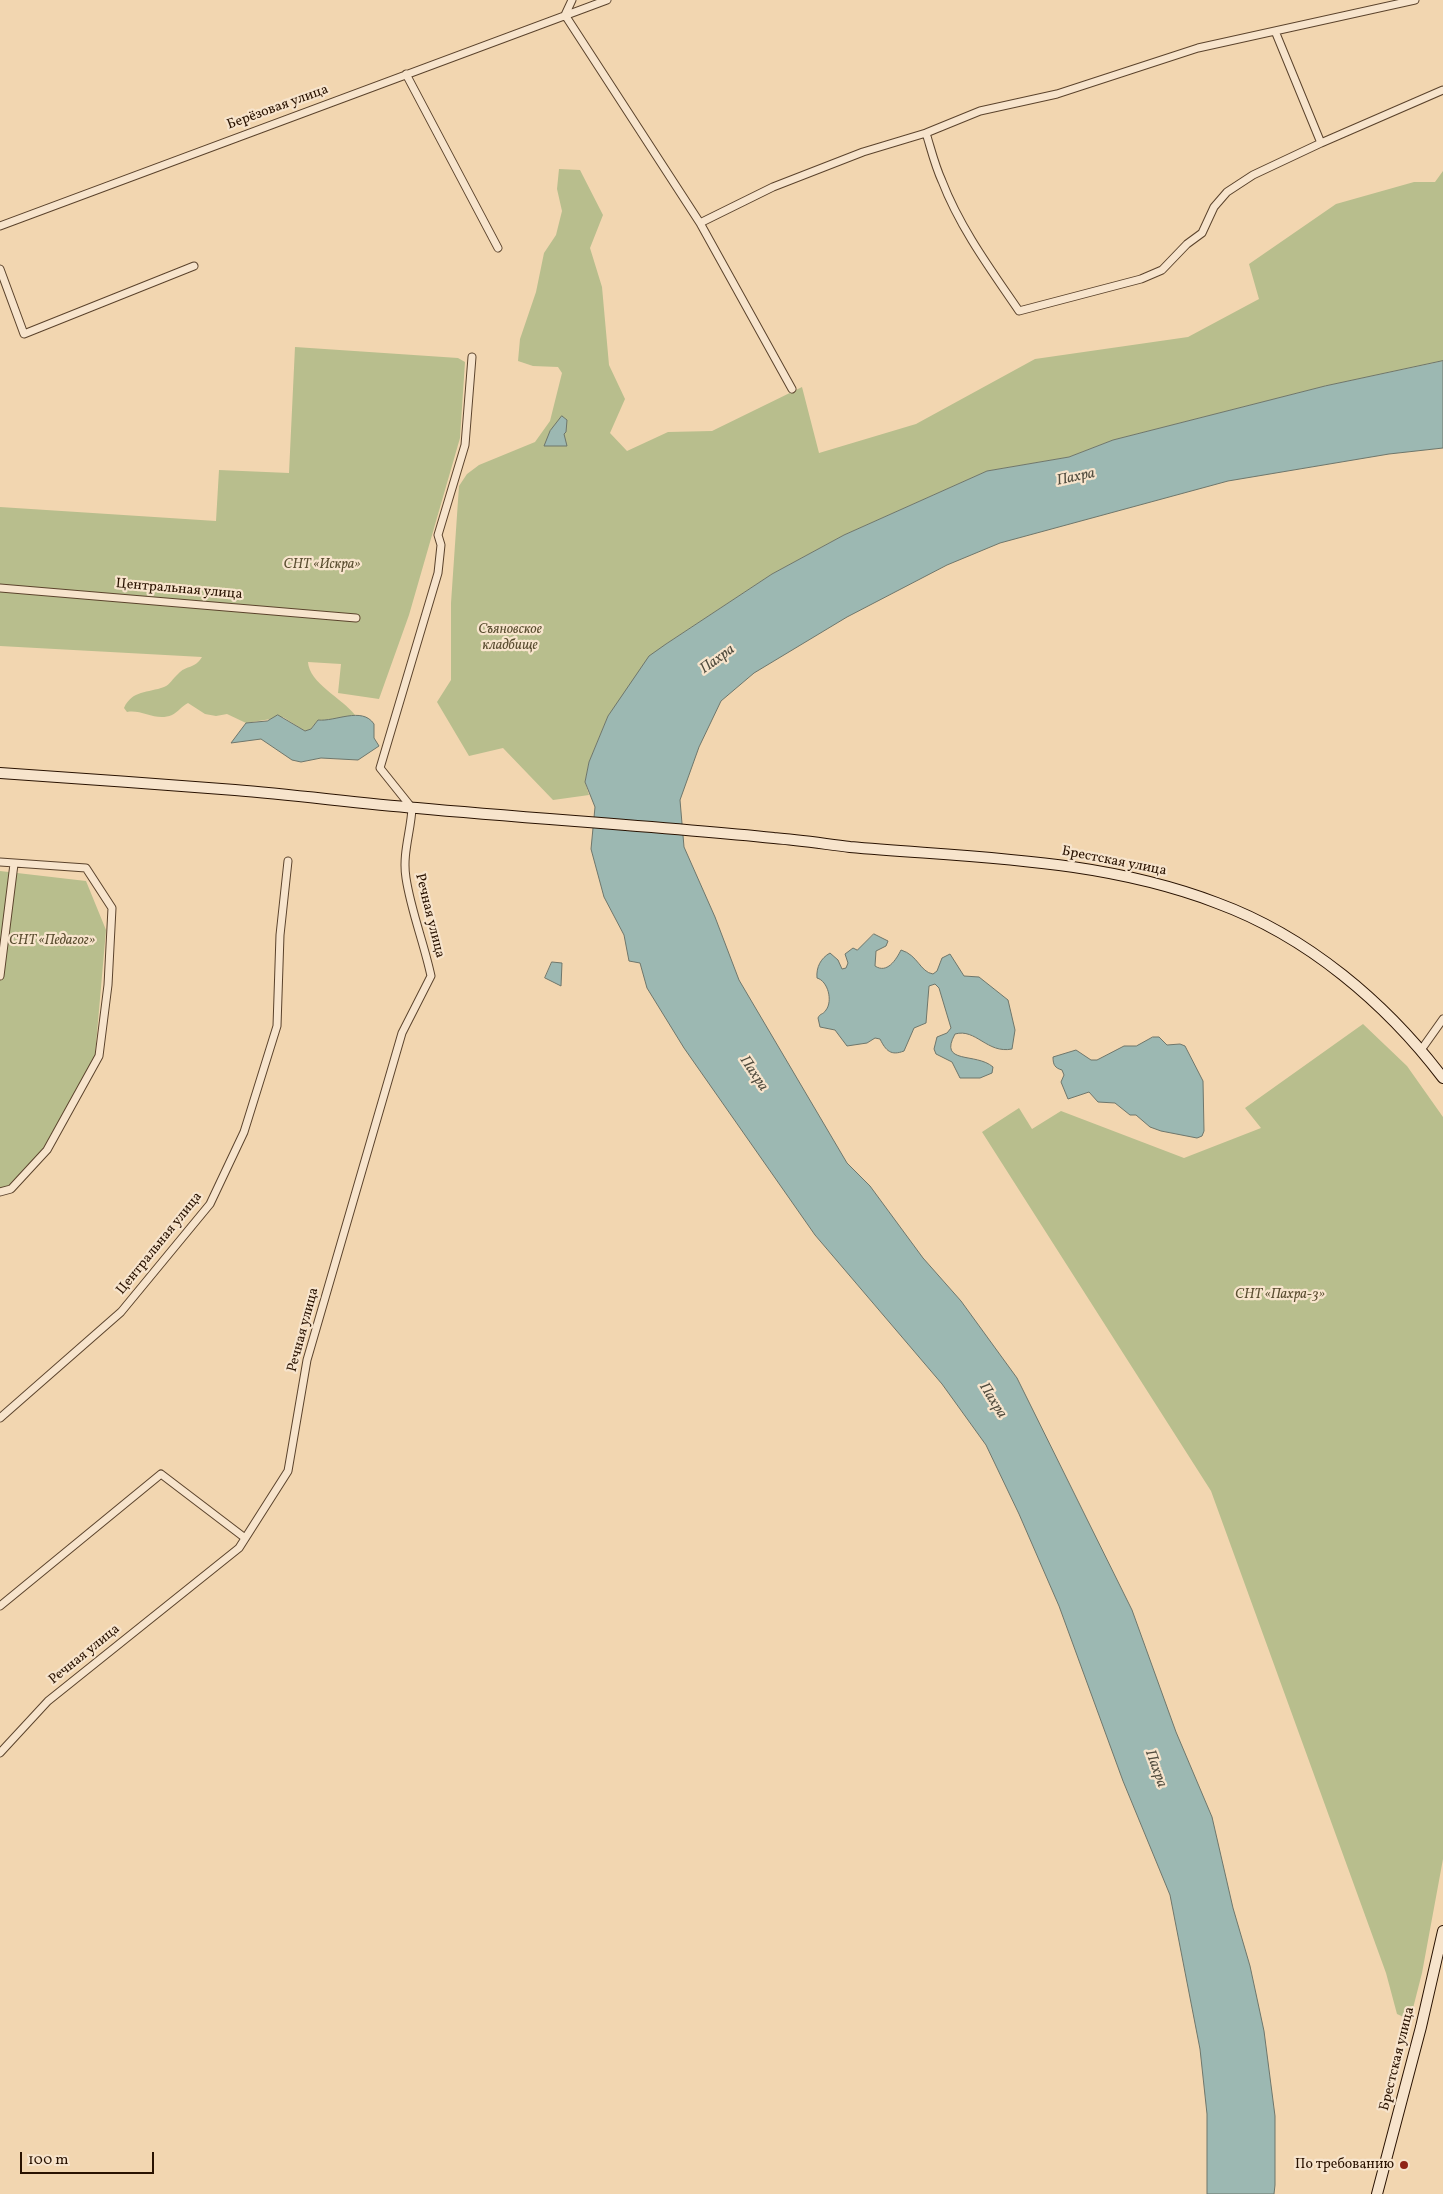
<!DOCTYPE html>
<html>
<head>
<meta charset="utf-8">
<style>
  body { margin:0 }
  #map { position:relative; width:1443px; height:2194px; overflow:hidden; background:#f2d6b0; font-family:Vollkorn,serif }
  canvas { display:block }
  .scale { position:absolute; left:20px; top:2152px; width:134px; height:22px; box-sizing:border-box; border:2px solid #291200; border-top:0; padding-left:6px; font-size:15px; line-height:18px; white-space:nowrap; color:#291200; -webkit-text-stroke:4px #f7e4cc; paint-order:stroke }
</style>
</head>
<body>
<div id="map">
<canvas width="1443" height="2194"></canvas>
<div class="scale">100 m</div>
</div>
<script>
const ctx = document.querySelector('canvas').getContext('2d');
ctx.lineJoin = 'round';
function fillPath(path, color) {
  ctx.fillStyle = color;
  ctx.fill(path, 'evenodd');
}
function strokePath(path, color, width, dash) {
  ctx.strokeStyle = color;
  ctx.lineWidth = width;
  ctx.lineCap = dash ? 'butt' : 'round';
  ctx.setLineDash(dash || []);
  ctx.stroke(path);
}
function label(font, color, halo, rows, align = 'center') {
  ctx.font = font + ' Vollkorn,serif';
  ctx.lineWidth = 4.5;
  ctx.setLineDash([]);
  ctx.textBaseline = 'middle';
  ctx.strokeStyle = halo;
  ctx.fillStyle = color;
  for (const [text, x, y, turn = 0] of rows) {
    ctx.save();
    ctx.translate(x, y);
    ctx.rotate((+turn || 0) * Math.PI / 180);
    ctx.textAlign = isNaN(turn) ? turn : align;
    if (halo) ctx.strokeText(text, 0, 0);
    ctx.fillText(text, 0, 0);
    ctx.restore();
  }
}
fillPath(new Path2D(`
  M559,169L580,170L603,215L590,248L602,287L609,365L625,399L610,433L627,451L668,432L712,431L802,387L819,453L916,424L1035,359L1188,337L1259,299L1249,264L1336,204L1414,182H1435L1443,171V361L1325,386L1113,440L1069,457L987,471L844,535L772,574L666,644L608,716L589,762L585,782L589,795L553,800L503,748L469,756L437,702L451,680V603L459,486L467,474L479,465L535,442L550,421L562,373L558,367L533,366L518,361L520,339L536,292L544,253L556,235L562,211L557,189Z
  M295,347L458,358L465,362L460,438L409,615L379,699L338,693L341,664L308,662C309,683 342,698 355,715L328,721L318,720L311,729L305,731L283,717L246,723L227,714L216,716L205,714L188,703C182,706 178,712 172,715C156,722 142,709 127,712L124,708C132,690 148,693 164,687C170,685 173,678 178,674C186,665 195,669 202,657L0,646V507L216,521L219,470L289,473Z
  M0,871L86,881L106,930L95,1056L46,1146L11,1185L0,1188Z
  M1363,1024L1407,1066L1443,1117V1859L1422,1973L1410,2020L1397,2014L1386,1973L1211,1491L982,1132L1019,1108L1032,1129L1061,1111L1184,1158L1261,1128L1245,1108Z`), '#b8be8d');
const water = new Path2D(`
  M1443,361V448L1389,454L1228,481L1000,543L947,565L847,617L754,673L721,701L699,747L680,800L684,847L715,917L739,980L847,1163L870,1186L923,1258L961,1301L1017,1378L1132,1610L1176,1732L1212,1817L1233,1908L1250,1966L1264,2031L1275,2116V2185L1274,2194H1207V2114L1200,2049L1170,1895L1123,1781L1059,1606L1019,1514L986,1445L942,1384L815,1235L684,1048L647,988L640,963L629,961L624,935L604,897L591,849L595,807L585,782L589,762L608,716L649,656L666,644L772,574L844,535L987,471L1069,457L1113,440L1325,386Z
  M562,416L567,420L566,432L564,434L567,446H544L550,431Z
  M278,715L305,731L311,729L318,720C335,722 362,706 374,724V738L379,746L358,760L321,758L301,762L292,760L261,739L231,743L246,723L267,721Z
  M874,934L888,941L886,946L876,951L875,966C887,974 896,960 901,950C918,955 920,972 933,974L937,971L942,958L950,954L964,976L979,977L1008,1000L1015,1030L1012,1049C987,1054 976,1028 955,1034C938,1065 976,1052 993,1067L992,1073L980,1078H960L952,1062L936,1054L934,1049L937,1037L947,1033L951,1028L939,988L935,984L929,986L926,1023L914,1028L904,1051C891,1056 886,1051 880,1039L875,1038L867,1043L847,1046L835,1030L820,1027L818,1018C820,1013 823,1015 826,1010C833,1001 828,981 817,978C816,967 821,958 830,953L838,960L842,969L846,968L848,963L845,954L853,948L857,950Z
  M552,962L562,963L561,986L545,978Z
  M1153,1037H1159L1167,1045L1180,1044L1185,1046L1203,1081L1204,1131L1202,1136L1197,1138L1161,1131L1150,1127L1136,1115H1130L1115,1103L1098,1102L1089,1092L1068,1099L1061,1082L1064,1075L1062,1070C1055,1068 1053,1065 1053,1057L1076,1050L1091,1060H1097L1124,1046H1136Z`);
fillPath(water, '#9cb8b2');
strokePath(water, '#6e766b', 1);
const street = new Path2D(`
  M565,15L700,223L773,187L863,152L926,133L980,111L1057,94L1198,48L1415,0
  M565,15L572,0
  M406,74L498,248
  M926,133C931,149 935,166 942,181C960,228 991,270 1019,311L1141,279L1162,270L1187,244L1202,233L1214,207L1227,192L1253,175L1321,143L1275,31
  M1321,143L1443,90
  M700,223L792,389
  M0,226L607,0
  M0,269L24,334L194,266
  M0,588L356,618
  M0,862L86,868L112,908L108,985L99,1056L47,1150L11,1189L0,1192
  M0,976L14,864
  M1421,1050L1443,1019
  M0,1418L121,1312L210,1204L244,1132L277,1026L280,935L288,861
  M0,1606L161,1474L245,1538
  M0,1753L48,1701L239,1548L288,1471L307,1360L402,1033L431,976C424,943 411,911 406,878C402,854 411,831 412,808L380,768L438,573L441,545L438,535L465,445L472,357`);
const secondary = new Path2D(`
  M0,773C78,778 157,784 235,790C296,795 357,803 417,808C536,819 656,826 774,838C800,840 825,844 850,847C974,858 1100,858 1217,903C1307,936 1386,1003 1443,1078
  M1377,2194L1421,2027L1443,1931`);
strokePath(street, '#5b432c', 9);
strokePath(secondary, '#291200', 12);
strokePath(street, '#f7e4cc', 7);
strokePath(secondary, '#f7e4cc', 10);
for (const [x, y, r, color] of [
  [1404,2165,5,"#8f2418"]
]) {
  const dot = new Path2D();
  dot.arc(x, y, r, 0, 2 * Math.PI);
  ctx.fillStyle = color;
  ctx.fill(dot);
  strokePath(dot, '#f7e4cc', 2);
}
label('14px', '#291200', '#f7e4cc', [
  ["Берёзовая улица",278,108,-20],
  ["Центральная улица",179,590,5],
  ["Брестская улица",1114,862,11],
  ["Речная улица",429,916,76],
  ["Центральная улица",160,1244,-51],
  ["Речная улица",304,1330,-75],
  ["Речная улица",85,1655,-39],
  ["Брестская улица",1398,2059,-76]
]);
label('italic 14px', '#5b4e31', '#f7e4cc', [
  ["СНТ «Искра»",322,565],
  ["Съяновское",510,630],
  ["кладбище",510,646],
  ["СНТ «Педагог»",52,941],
  ["СНТ «Пахра-3»",1280,1295]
]);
label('14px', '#291200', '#f7e4cc', [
  ["По требованию",1394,2165]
], 'right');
label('italic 15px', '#514c3e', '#f7e4cc', [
  ["Пахра",1076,478,-12],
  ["Пахра",718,660,-36],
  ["Пахра",753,1074,56],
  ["Пахра",992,1401,58],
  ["Пахра",1155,1769,70]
]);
</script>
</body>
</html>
